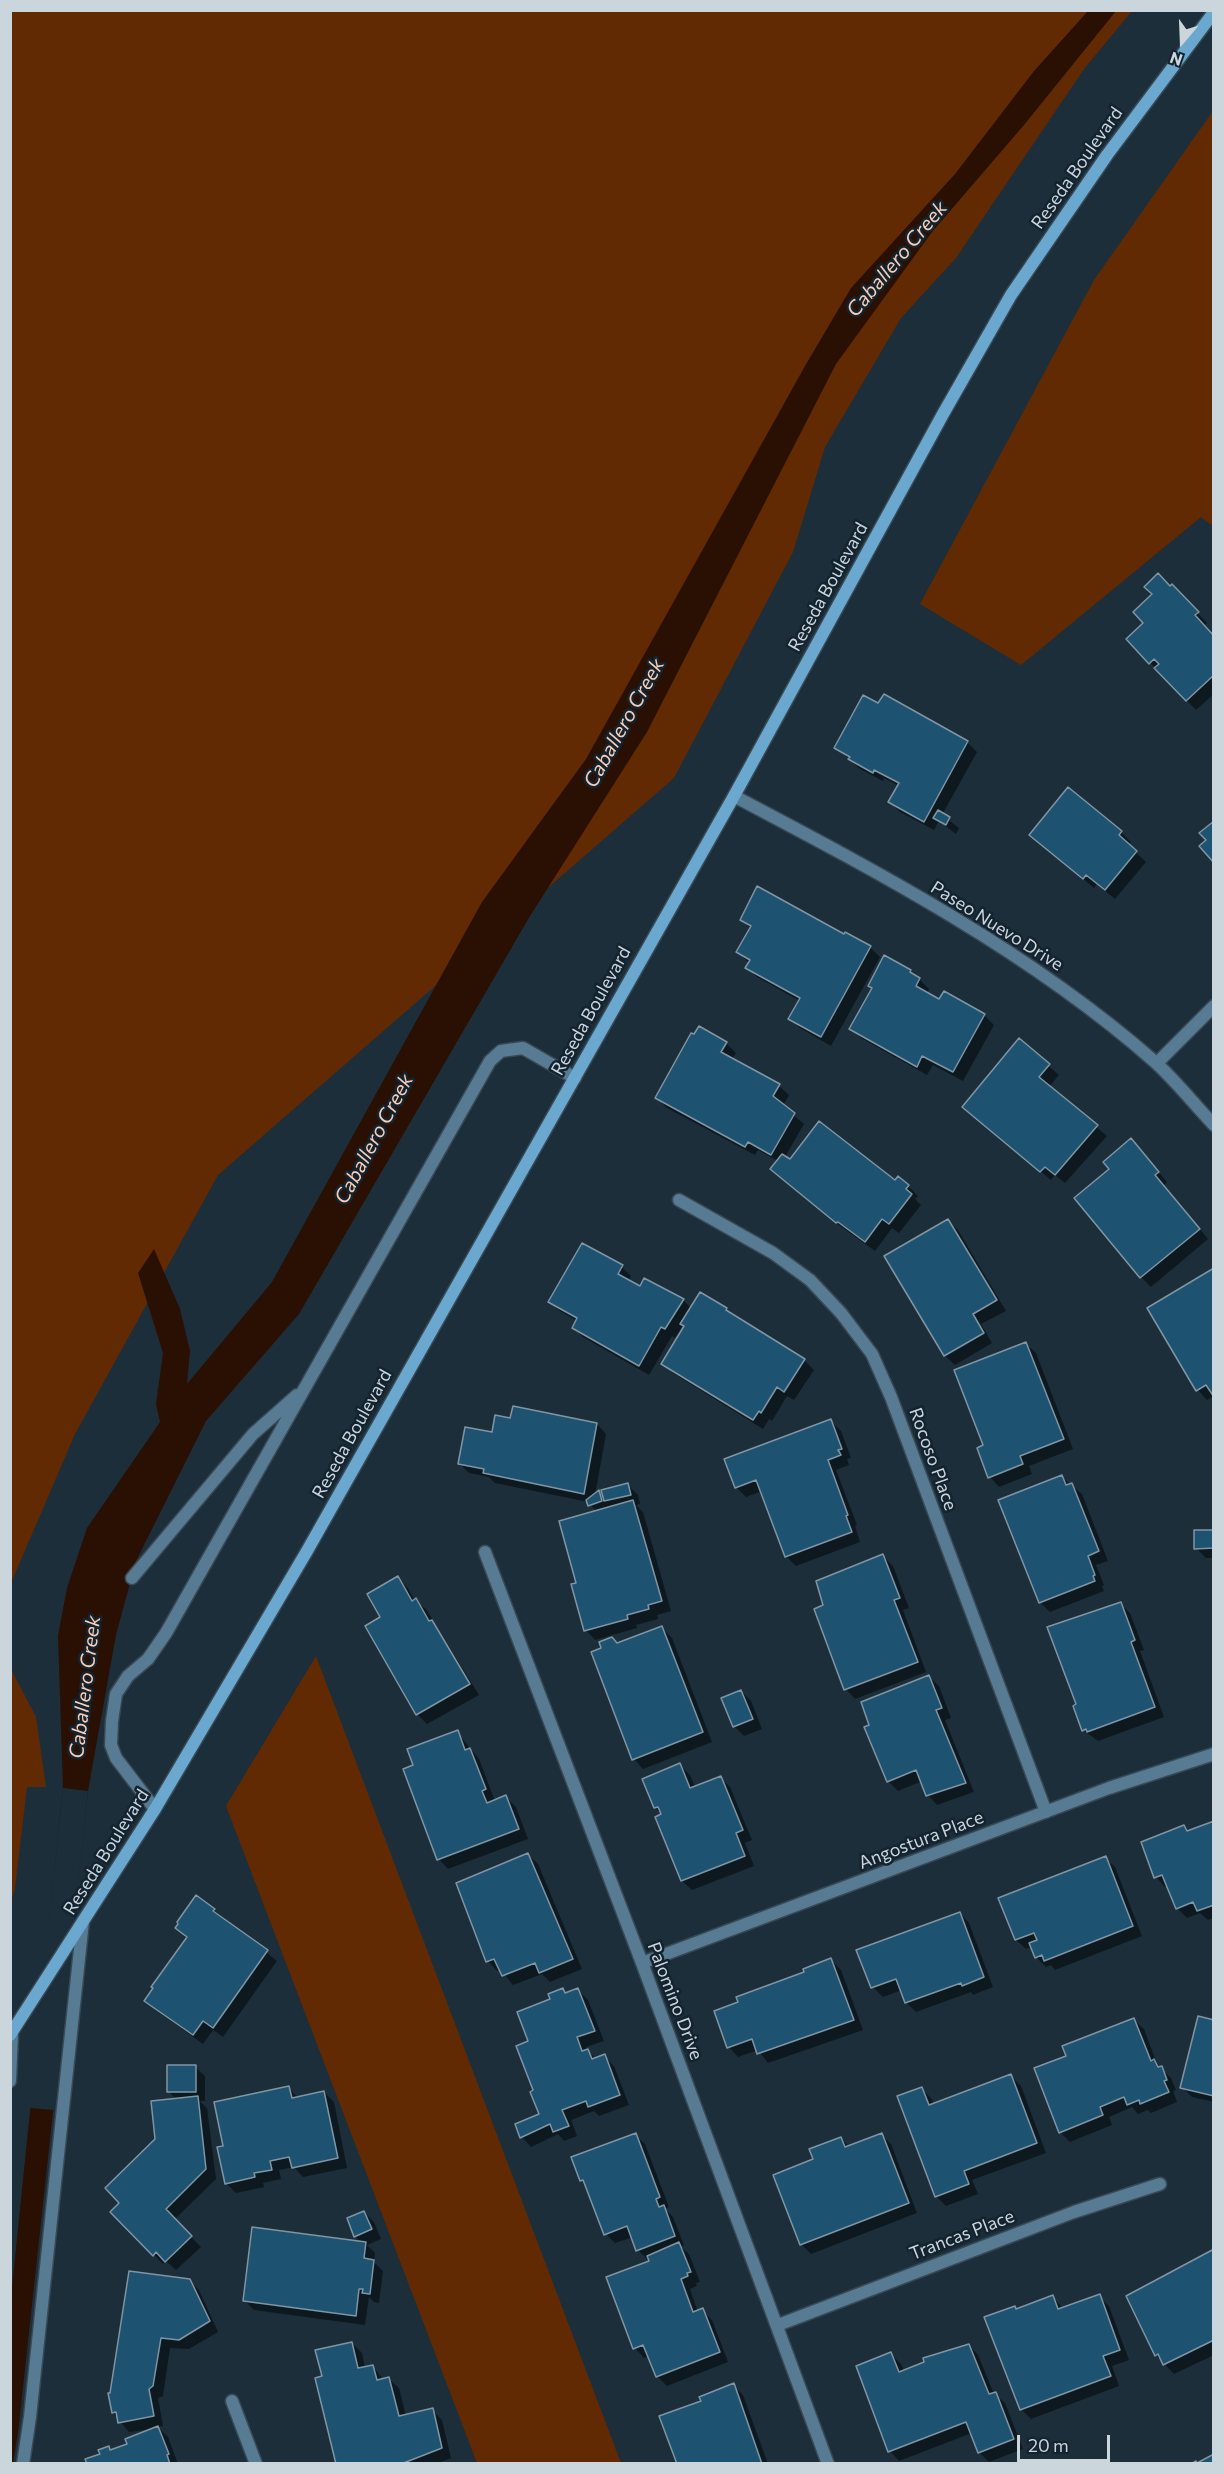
<!DOCTYPE html>
<html>
<head>
<meta charset="utf-8">
<style>
  body { margin:0 }
  #map { position:relative; width:1224px; height:2474px; overflow:hidden; background:#1c2e3a; font-family:Commissioner,sans-serif }
  canvas { display:block }
  .frame { position:absolute; inset:0; border:12px solid #cad5dc; pointer-events:none }
  .north { position:absolute; left:1152px; top:12px; width:60px; height:60px; -webkit-text-stroke:4px #132430; paint-order:stroke; rotate:199deg; font-size:16px; font-weight:700; line-height:24px; text-align:center; color:#cad5dc }
  .north::after { content:''; display:block; margin:auto; width:21px; height:27px; background:#cad5dc; clip-path:polygon(50% 0,100% 100%,50% 72%,0 100%) }
  .scale { position:absolute; left:1017px; top:2435px; width:93px; height:27px; box-sizing:border-box; border:3px solid #cad5dc; border-top:0; padding-left:8px; font-size:18px; line-height:21px; white-space:nowrap; color:#cad5dc; -webkit-text-stroke:4px #132430; paint-order:stroke }
</style>
</head>
<body>
<div id="map">
<canvas width="1224" height="2474"></canvas>
<div class="frame"></div>
<div class="north">N</div>
<div class="scale">20 m</div>
</div>
<script>
const ctx = document.querySelector('canvas').getContext('2d');
ctx.lineJoin = 'round';
function fillPath(path, color) {
  ctx.fillStyle = color;
  ctx.fill(path, 'evenodd');
}
function strokePath(path, color, width, dash) {
  ctx.strokeStyle = color;
  ctx.lineWidth = width;
  ctx.lineCap = dash ? 'butt' : 'round';
  ctx.setLineDash(dash || []);
  ctx.stroke(path);
}
function label(font, color, halo, rows, align = 'center') {
  ctx.font = font + ' Commissioner,sans-serif';
  ctx.lineWidth = 5;
  ctx.setLineDash([]);
  ctx.textBaseline = 'middle';
  ctx.strokeStyle = halo;
  ctx.fillStyle = color;
  for (const [text, x, y, turn = 0] of rows) {
    ctx.save();
    ctx.translate(x, y);
    ctx.rotate((+turn || 0) * Math.PI / 180);
    ctx.textAlign = isNaN(turn) ? turn : align;
    if (halo) ctx.strokeText(text, 0, 0);
    ctx.fillText(text, 0, 0);
    ctx.restore();
  }
}
fillPath(new Path2D(`
  M11,11H1132L1084,69L956,258L901,318L825,447L793,552L674,778L218,1175L75,1434L11,1583Z
  M1213,111V526L1201,517L1021,665L920,604L1094,280Z
  M316,1656L621,2463H477L226,1806Z
  M11,1669L36,1717L46,1787H27L15,1888L11,1902Z`), '#622a02');
fillPath(new Path2D(`
  M1088,11H1116L1024,125L932,232L836,364L647,732L530,916L299,1314L206,1421L136,1561L116,1635L88,1791L18,2433L13,2463L11,2464V2297L63,1788L58,1636L67,1588L87,1528L160,1422L156,1404L163,1353L138,1273L154,1249L180,1309L190,1351L187,1384L272,1282L482,902L586,759L805,366L851,288L955,174L1034,71Z`), '#2a1002');
fillPath(new Path2D(`
  M63,1788L88,1791L55,2110L29,2108Z`), '#1c2e3a');
fillPath(new Path2D(`
  M1172,586L1207,623L1203,626L1214,637V694L1196,710L1128,640L1146,623Z
  M967,742L977,752L942,815L959,828L956,834L939,821L934,830L900,812L890,802L899,786L884,778L883,781L860,769L836,747Z
  M1069,789L1121,832L1131,842L1128,845L1146,862L1115,899L1097,884L1094,888L1041,844Z
  M742,920L844,936L846,934L870,947L880,957L831,1046L800,1028L790,1018L800,1001L757,977L747,968L749,963L738,952L751,929Z
  M885,957L911,971L929,989L927,994L940,1001L984,1015L994,1025L963,1081L933,1065L927,1075L861,1038L851,1028L873,989L870,986Z
  M1019,1040L1059,1075L1049,1087L1107,1136L1065,1183L1055,1175L1051,1180L964,1107Z
  M726,1043L736,1053L732,1059L779,1086L789,1095L783,1106L804,1124L785,1157L790,1161L908,1186L918,1196L915,1199L921,1205L899,1233L892,1228L875,1251L839,1225L782,1179L772,1169L778,1161L758,1150L755,1155L667,1108L657,1098Z
  M1131,1140L1167,1182L1164,1185L1208,1239L1151,1287L1141,1277L1111,1169Z
  M948,1221L958,1230L1006,1311L981,1324L992,1343L955,1365L945,1356L886,1256Z
  M622,1267L631,1276L629,1281L640,1288L683,1300L691,1308L726,1310L732,1316L804,1360L814,1370L794,1400L787,1396L772,1421L769,1419L763,1429L673,1373L663,1363L686,1327L683,1325L675,1338L672,1336L649,1375L583,1337L574,1328L577,1321L560,1311L550,1302Z
  M1214,1268V1396L1207,1400L1198,1390L1149,1308Z
  M1026,1344L1036,1353L1073,1449L1029,1466L1032,1474L999,1487L990,1477L985,1446Z
  M512,1419L597,1424L606,1434L595,1495L599,1492L604,1498L628,1485L638,1495L640,1504L636,1505L643,1512L671,1611L657,1615L658,1619L636,1625L637,1628L595,1640L586,1630L578,1584L597,1512L588,1502L495,1483L489,1477L469,1473L459,1463Z
  M831,1421L841,1431L851,1458L847,1459L849,1465L836,1470L857,1525L855,1526L860,1542L796,1566L786,1556L762,1491L746,1497L736,1487Z
  M1062,1477L1082,1494L1108,1561L1096,1565L1104,1585L1102,1586L1104,1591L1050,1612L1040,1602Z
  M1214,1532V1558H1206L1196,1548Z
  M883,1556L893,1566L909,1608L903,1610L926,1672L855,1699L846,1689L825,1606Z
  M398,1578L408,1588L415,1601L426,1609L479,1695L427,1724L417,1714L382,1618Z
  M1121,1604L1130,1613L1144,1650L1140,1651L1164,1717L1098,1741L1083,1730L1078,1705Z
  M662,1628L672,1638L712,1742L643,1769L634,1759L603,1649Z
  M929,1677L939,1686L951,1718L945,1720L974,1792L937,1805L928,1795L922,1781L898,1791L888,1781L871,1726Z
  M741,1691L751,1701L762,1729L744,1736L734,1726Z
  M457,1732L479,1759L495,1801L506,1797L516,1807L528,1839L448,1869L439,1859L415,1766Z
  M680,1765L690,1775L695,1787L720,1777L730,1787L752,1840L745,1843L754,1866L692,1890L682,1881L657,1818L663,1815L655,1808Z
  M1214,1823V1918L1208,1920L1200,1913L1187,1918L1177,1908L1168,1886L1165,1887L1156,1877L1184,1827L1189,1832Z
  M528,1855L538,1864L582,1969L550,1982L542,1974L513,1985L501,1970L497,1971L488,1961Z
  M1105,1858L1115,1867L1142,1936L1055,1970L1051,1965L1046,1967L1036,1957L1032,1947L1026,1949L1016,1940Z
  M214,1910L277,1961L223,2037L213,2030L203,2044L156,2010L146,2000L187,1939L177,1928Z
  M960,1913L969,1923L993,1987L973,1995L971,1992L916,2012L906,2002L902,1990L883,1997L873,1987Z
  M831,1960L841,1970L863,2030L768,2063L758,2050L738,2057L729,2047L740,2002Z
  M562,1990L566,1994L578,1990L588,2000L604,2041L586,2047L587,2050L596,2059L604,2056L614,2066L629,2105L599,2116L594,2111L571,2120L577,2136L564,2141L558,2134L531,2147L522,2137L517,2124L541,2114L535,2091L530,2042L552,2000Z
  M1134,2020L1144,2029L1157,2064L1171,2078L1176,2090L1173,2091L1177,2102L1151,2113L1148,2110L1138,2114L1132,2107L1109,2117L1112,2125L1070,2142L1060,2132L1068,2057Z
  M1214,2021V2102L1192,2097L1182,2087Z
  M195,2067L205,2076V2101H200L207,2108L216,2179L174,2220L201,2247L176,2270L166,2261L163,2264L112,2212L121,2203L177,2100L169,2092Z
  M1011,2076L1021,2086L1046,2153L972,2180L978,2194L946,2206L936,2196L921,2088L931,2098L934,2105Z
  M289,2088L298,2098L324,2092L334,2102L347,2168L303,2177L294,2167L279,2170L281,2179L263,2183L264,2187L236,2193L226,2183L225,2147Z
  M881,2134L891,2144L917,2213L811,2254L801,2244L815,2160L841,2138L849,2147Z
  M635,2135L645,2144L669,2207L665,2209L673,2217L684,2245L681,2247L689,2254L700,2282L696,2283L697,2286L690,2289L698,2312L702,2310L712,2320L728,2362L667,2386L657,2376L649,2356L644,2358L635,2348L650,2262L638,2250L633,2237L615,2243L606,2234L587,2186L582,2180Z
  M364,2212L374,2222L381,2239L367,2245L375,2253L374,2262L383,2271L379,2303L374,2302L369,2297L365,2325L254,2310L244,2300L362,2243L355,2236Z
  M1214,2251V2355L1174,2374L1156,2355Z
  M189,2280L199,2290L218,2332L189,2349L170,2348L163,2396L158,2398L163,2426L158,2427L168,2437L178,2464H89L109,2448L112,2451L129,2445L153,2429L129,2432L113,2413L112,2394L123,2308Z
  M1099,2296L1109,2306L1129,2360L1112,2366L1119,2386L1031,2419L1021,2409L1015,2308L1017,2310L1053,2297L1063,2309Z
  M352,2343L362,2353L365,2368L373,2366L383,2380L389,2379L399,2388L406,2416L432,2410L442,2420L451,2458L436,2464H337L324,2378Z
  M969,2345L978,2355L994,2394L1005,2403L1023,2449L989,2462L979,2452L972,2433L899,2461L890,2451L891,2354L901,2364L904,2371Z
  M733,2385L743,2395L768,2464H679L703,2402Z`), '#0007');
const building = new Path2D(`
  M1158,573L1170,586L1172,584L1199,612L1195,615L1214,636V675L1186,701L1154,668L1159,664L1154,659L1149,664L1126,639L1143,623L1133,612L1152,594L1144,587Z
  M884,694L968,741L924,822L888,802L899,783L874,770L873,773L848,759L850,757L834,748L863,695L878,703Z
  M1068,787L1122,831L1119,835L1137,851L1105,890L1086,875L1083,879L1029,835Z
  M938,810L950,817L946,825L933,818Z
  M1214,821V863L1199,846L1206,840L1199,833Z
  M757,886L844,934L845,932L871,946L821,1037L788,1019L800,998L745,968L750,960L736,952L751,926L740,920Z
  M884,955L911,970L910,972L920,978L916,986L939,999L944,991L985,1014L953,1072L922,1056L917,1067L849,1029L872,988L868,986Z
  M699,1026L727,1042L721,1052L780,1084L773,1096L795,1113L771,1155L748,1142L745,1147L655,1098L691,1033L694,1034Z
  M1019,1038L1050,1064L1039,1077L1098,1125L1055,1175L1045,1167L1040,1172L962,1107Z
  M819,1121L895,1180L898,1176L909,1185L906,1189L912,1194L889,1224L882,1219L865,1242L838,1222L836,1223L770,1169L782,1154L790,1159Z
  M1131,1138L1159,1172L1155,1175L1200,1229L1140,1278L1074,1198L1109,1169L1103,1162Z
  M948,1219L997,1300L973,1314L984,1333L944,1356L884,1256Z
  M582,1243L623,1265L618,1274L640,1286L644,1278L684,1299L665,1329L661,1327L639,1366L572,1328L577,1318L548,1302Z
  M1214,1268V1397L1206,1385L1196,1391L1147,1308Z
  M700,1292L727,1308L726,1310L805,1359L784,1392L777,1387L761,1413L759,1411L753,1420L661,1364L684,1326L680,1324Z
  M1026,1342L1064,1439L1020,1456L1023,1464L988,1478L977,1448L983,1445L954,1370Z
  M513,1406L597,1423L584,1494L483,1473L484,1469L458,1464L465,1427L492,1432L495,1415L510,1418Z
  M831,1419L842,1449L838,1450L841,1455L828,1460L848,1515L846,1516L852,1532L785,1557L756,1480L735,1488L724,1459Z
  M1062,1475L1066,1485L1072,1483L1099,1551L1088,1556L1095,1575L1093,1576L1095,1581L1039,1603L998,1500Z
  M628,1483L631,1495L604,1501L601,1490Z
  M599,1490L602,1501L588,1506L586,1500Z
  M633,1500L662,1601L648,1605L649,1609L627,1615L628,1619L584,1631L571,1584L576,1583L559,1521Z
  M1194,1530H1214V1548L1194,1549Z
  M883,1554L900,1598L894,1600L918,1662L844,1690L814,1609L823,1605L816,1581Z
  M398,1576L412,1601L416,1598L429,1621L432,1620L470,1684L416,1715L365,1626L380,1617L367,1594Z
  M1121,1602L1135,1640L1131,1642L1155,1707L1087,1732L1086,1729L1082,1731L1073,1706L1076,1704L1047,1627Z
  M662,1626L703,1732L632,1760L591,1652L601,1648L599,1642L612,1637L617,1643Z
  M929,1675L942,1708L936,1710L966,1783L926,1796L916,1770L887,1782L864,1727L869,1725L861,1702Z
  M741,1690L753,1719L733,1727L721,1698Z
  M458,1730L465,1750L470,1748L486,1789L482,1791L487,1803L506,1795L519,1829L437,1860L403,1769L413,1765L407,1749Z
  M680,1763L690,1788L721,1776L743,1830L736,1833L745,1856L681,1881L655,1817L661,1814L658,1807L654,1808L642,1779Z
  M1214,1821V1905L1197,1911L1193,1902L1176,1909L1162,1875L1154,1878L1141,1842L1184,1825L1187,1831Z
  M528,1853L573,1959L539,1973L535,1963L502,1976L494,1959L486,1962L456,1883Z
  M1106,1856L1133,1926L1044,1961L1042,1955L1035,1958L1029,1943L1037,1940L1034,1933L1015,1940L998,1898Z
  M196,1895L215,1909L213,1911L268,1950L213,2028L203,2021L193,2035L144,2001L153,1988L151,1987L187,1937L175,1928L178,1924L177,1922Z
  M960,1912L984,1977L962,1986L961,1983L905,2003L896,1979L871,1988L856,1950Z
  M831,1958L854,2020L757,2054L752,2039L727,2048L714,2011L738,2002L736,1997L804,1972L803,1969Z
  M563,1988L565,1993L578,1988L595,2031L577,2037L582,2051L588,2049L592,2059L605,2054L620,2095L588,2107L586,2101L562,2110L569,2126L553,2132L550,2124L520,2138L515,2124L539,2114L530,2092L533,2090L516,2046L528,2041L517,2012L550,1999L548,1994Z
  M1198,2016L1214,2020V2096L1180,2088Z
  M1134,2018L1151,2061L1154,2059L1158,2067L1162,2066L1167,2080L1164,2081L1169,2092L1140,2104L1139,2100L1127,2105L1124,2097L1100,2107L1103,2115L1059,2133L1034,2068L1066,2056L1062,2046Z
  M167,2065H196V2092H167Z
  M1011,2074L1037,2143L964,2171L969,2184L935,2197L897,2096L922,2087L929,2105Z
  M289,2086L292,2098L324,2091L338,2158L292,2168L289,2157L270,2161L272,2170L254,2173L255,2177L225,2184L217,2147L223,2146L214,2102Z
  M198,2096L206,2169L166,2209L192,2236L165,2262L156,2252L153,2256L110,2212L119,2203L105,2188L155,2139L151,2101Z
  M636,2133L660,2197L656,2199L659,2207L664,2205L675,2236L636,2251L627,2226L604,2235L583,2180L580,2181L571,2157Z
  M882,2133L909,2203L800,2245L773,2175L813,2159L809,2149L841,2137L845,2147Z
  M364,2211L372,2229L354,2237L347,2218Z
  M252,2227L366,2242L364,2258L374,2260L370,2294L362,2293L363,2289H359L356,2316L243,2301Z
  M679,2242L691,2272L687,2273L688,2276L681,2279L693,2312L703,2308L720,2352L656,2377L643,2345L633,2349L606,2277L649,2261L647,2256Z
  M1214,2249V2340L1163,2365L1158,2354L1155,2356L1126,2296Z
  M129,2271L190,2279L210,2321L179,2340L161,2338L153,2386L149,2389L154,2416L118,2423L116,2412L112,2413L108,2393H110Z
  M1100,2294L1120,2350L1103,2356L1111,2376L1020,2410L984,2317L1015,2306L1016,2309L1053,2295L1058,2309Z
  M352,2342L358,2368L373,2365L377,2380L389,2377L399,2416L433,2408L442,2448L401,2464H336L315,2378L322,2376L315,2350Z
  M969,2344L989,2394L996,2392L1014,2439L978,2453L966,2422L888,2452L856,2366L891,2352L899,2372L924,2362L923,2358Z
  M734,2383L762,2464H677L659,2416L701,2401L699,2397Z
  M158,2426L169,2454L167,2455L170,2464H87L85,2459L100,2454L98,2450L109,2446L110,2450L127,2444L125,2439Z
  M1214,2454V2464H1191L1196,2461L1197,2463Z`);
fillPath(building, '#1d5371');
strokePath(building, '#8095a3', 1.5);
const lane = new Path2D(`
  M132,1578L253,1434L297,1395
  M155,1809L116,1758L111,1745L112,1721L116,1694L128,1676L148,1659L166,1633L490,1061L501,1051L523,1048L575,1078
  M10,2081L12,2033
  M23,2464L30,2417L83,1921`);
const street = new Path2D(`
  M734,796C880,873 1030,952 1155,1062C1176,1081 1194,1104 1214,1125
  M1157,1063L1214,1006
  M679,1200L773,1253L810,1280L841,1313L872,1354L891,1397L1046,1812
  M485,1552L642,1963L828,2464
  M642,1963L1109,1788L1214,1754
  M778,2325L1074,2212L1160,2184
  M232,2401L256,2464`);
const secondary = new Path2D(`
  M10,2035L155,1809L307,1551L734,796L943,414L1011,295L1107,155L1214,12`);
strokePath(lane, '#384954', 15);
strokePath(street, '#384954', 15);
strokePath(secondary, '#384954', 15);
strokePath(lane, '#567b93', 12);
strokePath(street, '#567b93', 12);
strokePath(secondary, '#6ba8cf', 12);
label('18px', '#cad5dc', '#132430', [
  ["Reseda Boulevard",1077,168,-55],
  ["Reseda Boulevard",828,587,-61],
  ["Paseo Nuevo Drive",997,926,32],
  ["Reseda Boulevard",591,1011,-61],
  ["Reseda Boulevard",352,1434,-61],
  ["Rocoso Place",933,1459,70],
  ["Angostura Place",921,1840,-21],
  ["Reseda Boulevard",106,1852,-58],
  ["Palomino Drive",675,2001,69],
  ["Trancas Place",962,2235,-21]
]);
label('italic 20px', '#fbcdb4', '#132430', [
  ["Caballero Creek",897,259,-50],
  ["Caballero Creek",624,723,-61],
  ["Caballero Creek",374,1139,-62],
  ["Caballero Creek",85,1687,-83]
]);
</script>
</body>
</html>
